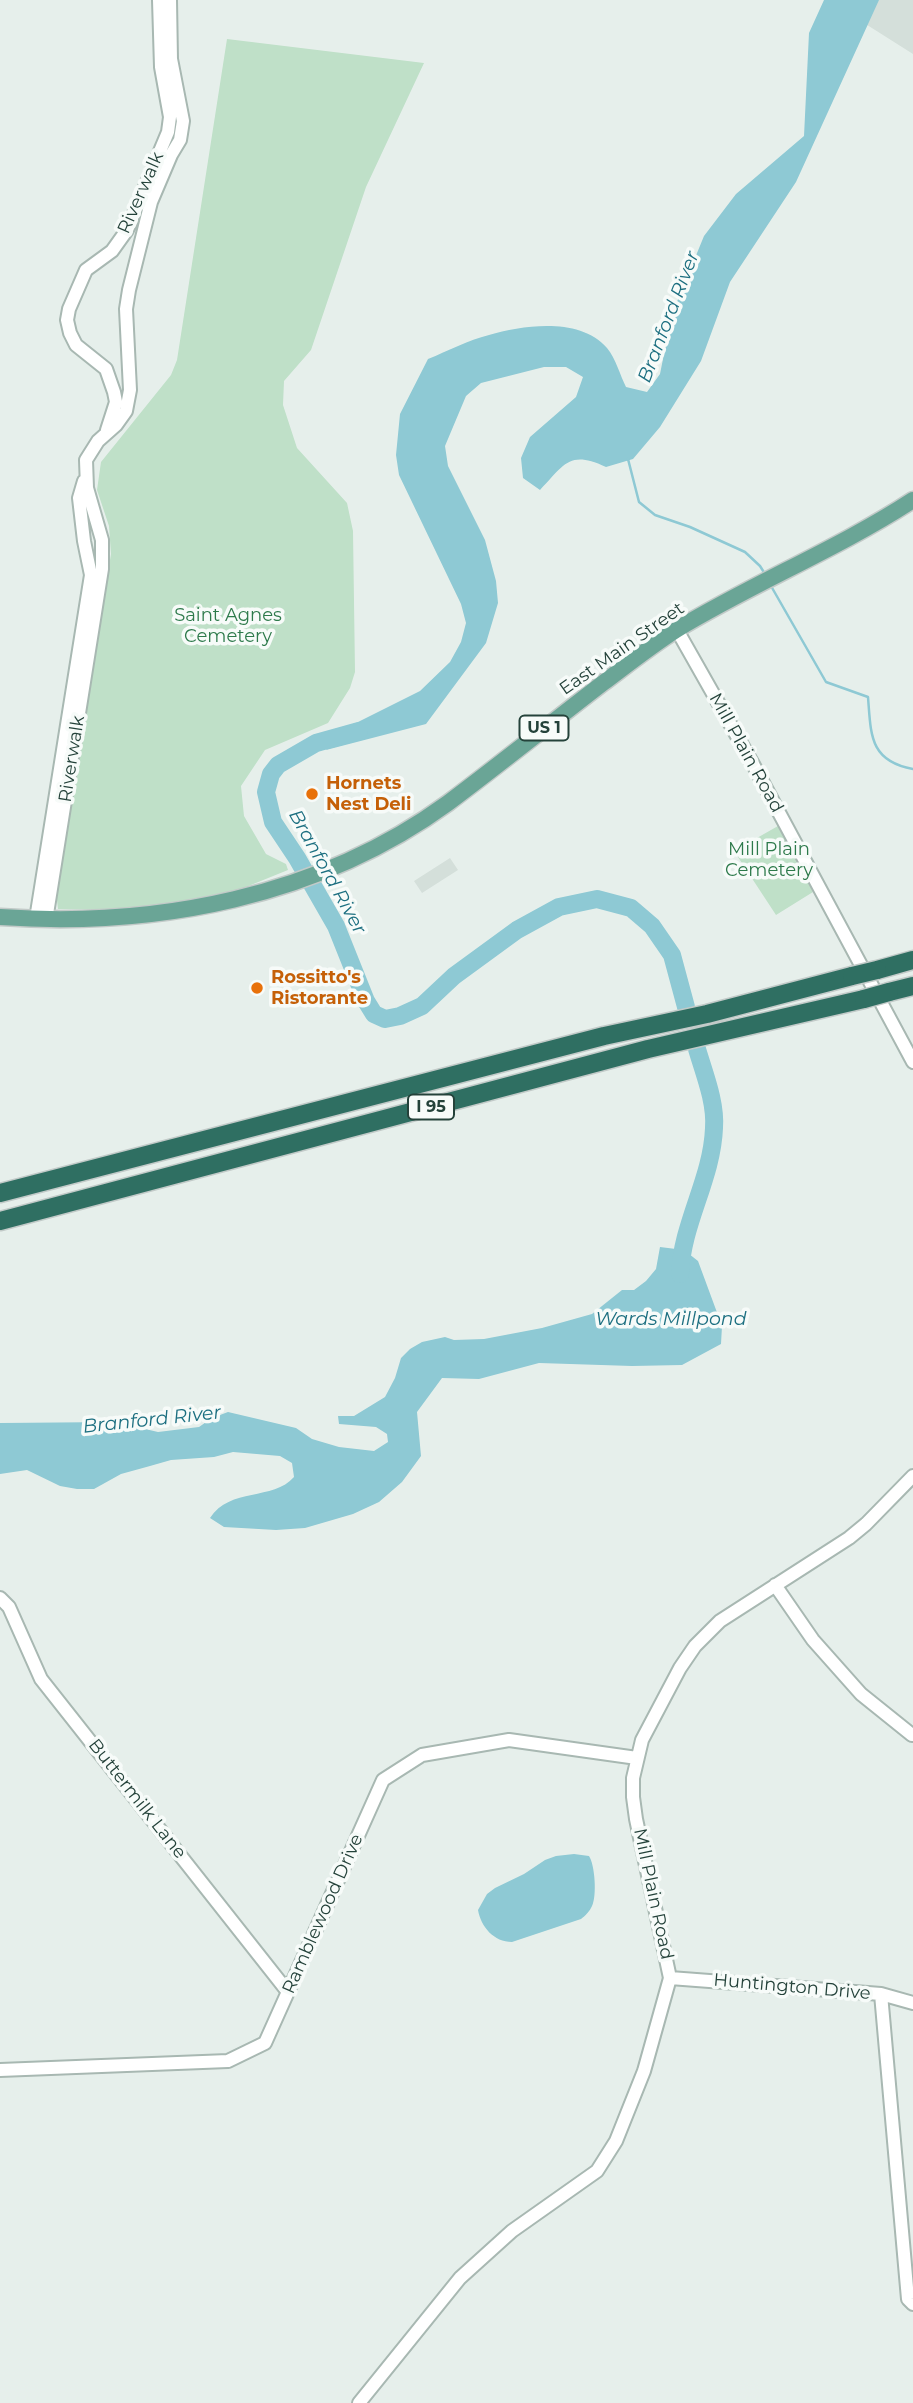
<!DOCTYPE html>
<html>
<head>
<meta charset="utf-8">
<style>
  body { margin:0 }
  canvas { display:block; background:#e6efeb }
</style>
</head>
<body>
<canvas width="913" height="2403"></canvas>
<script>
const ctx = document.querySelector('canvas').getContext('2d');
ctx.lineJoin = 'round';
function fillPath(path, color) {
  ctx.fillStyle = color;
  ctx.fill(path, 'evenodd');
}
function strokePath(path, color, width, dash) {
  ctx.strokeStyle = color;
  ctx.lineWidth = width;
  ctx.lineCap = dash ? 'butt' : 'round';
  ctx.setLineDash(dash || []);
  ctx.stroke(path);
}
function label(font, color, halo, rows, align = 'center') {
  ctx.font = font + ' Montserrat,sans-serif';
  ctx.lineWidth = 7;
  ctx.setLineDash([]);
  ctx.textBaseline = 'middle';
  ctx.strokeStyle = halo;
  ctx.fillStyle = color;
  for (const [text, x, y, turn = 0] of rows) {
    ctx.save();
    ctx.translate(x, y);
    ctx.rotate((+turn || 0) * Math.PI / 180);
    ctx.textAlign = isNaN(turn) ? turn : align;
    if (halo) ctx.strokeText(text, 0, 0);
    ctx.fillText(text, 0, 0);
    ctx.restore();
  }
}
fillPath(new Path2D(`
  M869,0H913V54L864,23Z
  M450,858L458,870L422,893L414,881Z`), '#d4dfda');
fillPath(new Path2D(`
  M227,39L424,63L366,187L311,350L284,381L283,405L297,448L347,503L353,531L355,672L350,688L328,723L265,750L241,786L244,816L266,854L286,864L288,870L241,889L169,904L109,910L58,909L56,892L111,554L109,526L97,490L101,462L171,375L177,360Z
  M778,826L813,892L776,915L734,851Z`), '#bfe0c8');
fillPath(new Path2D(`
  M824,0H879L796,182L730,282L701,361L660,427L633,459L606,467C569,450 565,464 540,490L523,478L521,458L530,437L576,397L583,377L566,367H544L481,383L466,396L445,446L448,466L485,540L496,581L498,603L486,643L426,724L326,750L340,731L420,691L450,662L461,642L466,623L461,604L399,475L396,455L400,414L428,359C448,351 468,340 489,335C524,325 580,317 607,348C616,359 620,375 626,387L647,392L660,374L672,314L704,236L736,194L804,136L809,33Z
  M660,1247L684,1250L698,1261L722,1326L721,1344L682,1365L632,1366L539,1363L479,1379L442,1378L417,1412L421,1456L402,1482L379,1502L353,1514L305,1528L276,1530L224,1527L210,1518C230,1487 273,1501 294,1477L292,1463L280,1456L233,1452L214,1457L171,1460L150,1466L121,1474L94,1489H77L60,1486L27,1470L0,1474V1423L115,1422L158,1432L199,1427L212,1418L228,1412L296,1428L312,1439L339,1447L374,1451L388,1442L387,1434L376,1427L339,1424L338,1416H354L385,1397L395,1378L401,1358L410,1349L422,1342L445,1337L454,1340L484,1339L542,1328L592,1314L622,1290H634L646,1281L656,1269Z
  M574,1854L589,1856C595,1865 597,1896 592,1906C590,1911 585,1916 581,1919L512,1942C494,1942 481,1927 478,1910L487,1894L495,1888L524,1874L545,1860L556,1856Z`), '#8ec9d4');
strokePath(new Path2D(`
  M628,459L639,502L655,515L690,527L745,552L760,566L765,574
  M771,586L826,682L868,697C871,734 869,761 913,769`), '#8ec9d4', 2.5);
strokePath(new Path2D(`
  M359,731L316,743L278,765L271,774L266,792L273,822L297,858L336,926L366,1001L374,1014L385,1019L400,1016L422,1006L454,976L517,930L559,907L597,899L631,908L652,926L672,955L686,1007
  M680,1274C682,1223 712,1179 714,1128C716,1102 704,1073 697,1049`), '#8ec9d4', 18);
const minor = new Path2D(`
  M107,430L116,402L114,392L106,369L76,345L70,333L67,320L69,309L86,270L112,251L127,230L168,132L170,117L161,67L159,0
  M677,630L754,766L913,1062
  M36,919L91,575L84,541L79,498L84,481
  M46,920L102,569V540L87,488L86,460L98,441L116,425L126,411L130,390L126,309L129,290L151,202L171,155L180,140L183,121L171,59L170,0
  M775,1585L813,1640L861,1694L912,1735
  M0,1598L9,1607L41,1679L288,1992
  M670,1978L881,1994L913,2003
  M881,1994L908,2299L913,2304
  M0,2070L228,2061L265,2043L383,1780L422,1755L509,1740L637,1758
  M359,2403L460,2278L512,2231L597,2171L616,2141L644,2071L670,1978L636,1819L633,1797V1778L642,1740L680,1668L695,1646L720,1621L849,1538L866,1524L913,1476`);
const major = new Path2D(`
  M0,917C156,928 319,897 448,803C500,764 551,723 603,683C627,665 651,646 676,630C753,583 838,549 913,500`);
const highway = new Path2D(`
  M877,970L913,960
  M889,992L913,986
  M0,1193L604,1036L707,1014L852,976
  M0,1221L648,1049L864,999`);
strokePath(minor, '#a8b8b2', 16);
strokePath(major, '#c2cac8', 19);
strokePath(highway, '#c2cac8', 21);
strokePath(minor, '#fff', 12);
strokePath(major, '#6aa596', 16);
strokePath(highway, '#2f6f62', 18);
const highwayBridge = new Path2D(`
  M852,976L877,970
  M864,999L889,992`);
strokePath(highwayBridge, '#c2cac8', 21, []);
strokePath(highwayBridge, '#2f6f62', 18);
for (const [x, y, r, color] of [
  [312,794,7,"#e8710a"],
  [257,988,7,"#e8710a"]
]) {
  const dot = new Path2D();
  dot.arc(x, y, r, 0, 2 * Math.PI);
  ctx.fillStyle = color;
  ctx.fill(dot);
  strokePath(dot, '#f7fbf9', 2.5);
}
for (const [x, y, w] of [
  [544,728,49],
  [431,1107,46]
]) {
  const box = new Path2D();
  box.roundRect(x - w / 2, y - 12.5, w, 25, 5);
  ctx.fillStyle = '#f7fbf9';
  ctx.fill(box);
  strokePath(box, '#24423a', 2);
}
label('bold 16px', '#24423a', null, [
  ["US 1",544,728],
  ["I 95",431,1107]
]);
label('18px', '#24423a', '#f7fbf9', [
  ["Riverwalk",141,193,-66],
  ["East Main Street",622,649,-35],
  ["Mill Plain Road",746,753,61],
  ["Riverwalk",72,759,-81],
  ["Buttermilk Lane",137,1799,52],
  ["Mill Plain Road",653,1894,78],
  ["Ramblewood Drive",323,1914,-66],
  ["Huntington Drive",792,1987,5]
]);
label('18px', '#2d7a4b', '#f7fbf9', [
  ["Saint Agnes",228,616],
  ["Cemetery",228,637],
  ["Mill Plain",769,850],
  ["Cemetery",769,871]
]);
label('bold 18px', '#c56008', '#f7fbf9', [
  ["Hornets",326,784],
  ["Nest Deli",326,805],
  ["Rossitto's",271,978],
  ["Ristorante",271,999]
], 'left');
label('italic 19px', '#1c6f80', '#f7fbf9', [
  ["Branford River",669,317,-69],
  ["Branford River",327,872,61],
  ["Wards Millpond",671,1319],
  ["Branford River",152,1420,-6]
]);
</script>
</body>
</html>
